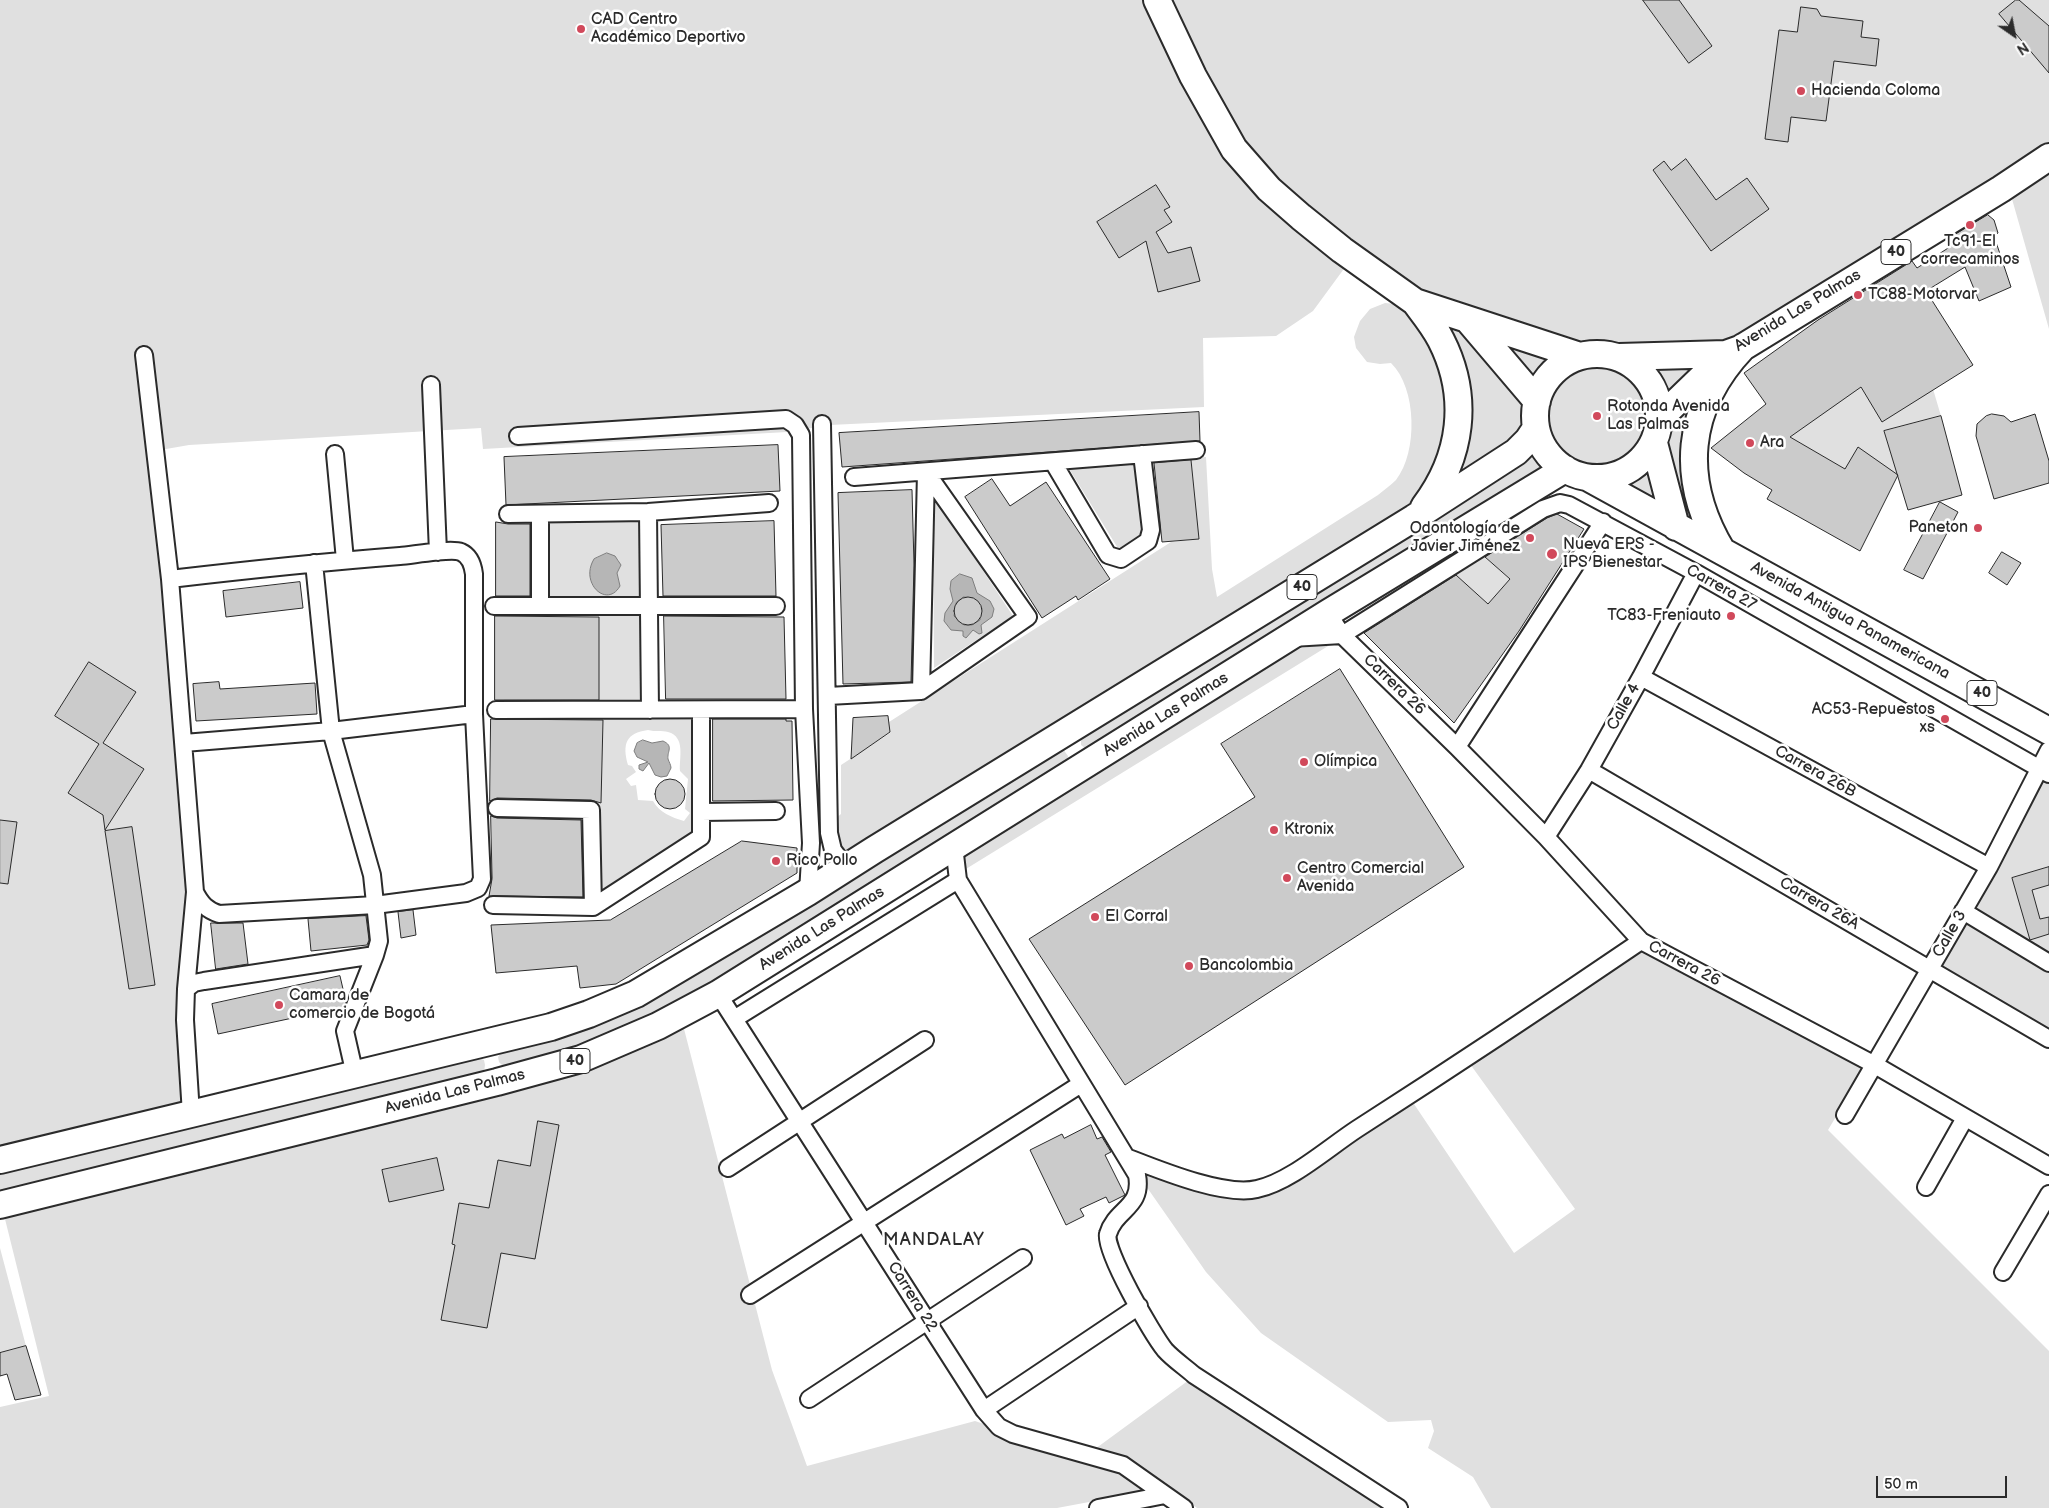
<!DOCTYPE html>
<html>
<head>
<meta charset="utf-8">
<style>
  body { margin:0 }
  #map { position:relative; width:2049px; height:1508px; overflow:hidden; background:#fff; font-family:"Balsamiq Sans",sans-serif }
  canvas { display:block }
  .north { position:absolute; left:1989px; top:10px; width:50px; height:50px; -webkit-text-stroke:4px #fff; paint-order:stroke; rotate:147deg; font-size:14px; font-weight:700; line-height:20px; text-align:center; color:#2b2b2b }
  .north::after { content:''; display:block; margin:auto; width:18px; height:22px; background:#2b2b2b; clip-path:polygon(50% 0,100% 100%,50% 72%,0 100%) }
  .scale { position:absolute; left:1876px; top:1476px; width:131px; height:22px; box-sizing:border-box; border:2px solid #2b2b2b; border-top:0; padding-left:6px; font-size:15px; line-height:18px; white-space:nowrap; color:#2b2b2b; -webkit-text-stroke:4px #fff; paint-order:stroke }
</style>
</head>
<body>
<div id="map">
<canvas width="2049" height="1508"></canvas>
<div class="north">N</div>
<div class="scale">50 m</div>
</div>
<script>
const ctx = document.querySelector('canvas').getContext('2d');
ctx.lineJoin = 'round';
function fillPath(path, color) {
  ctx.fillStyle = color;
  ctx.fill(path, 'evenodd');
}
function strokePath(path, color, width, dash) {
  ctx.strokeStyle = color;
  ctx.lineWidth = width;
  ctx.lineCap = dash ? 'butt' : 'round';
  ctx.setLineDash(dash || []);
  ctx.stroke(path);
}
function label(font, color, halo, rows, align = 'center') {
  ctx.font = font + ' "Balsamiq Sans",sans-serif';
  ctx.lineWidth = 5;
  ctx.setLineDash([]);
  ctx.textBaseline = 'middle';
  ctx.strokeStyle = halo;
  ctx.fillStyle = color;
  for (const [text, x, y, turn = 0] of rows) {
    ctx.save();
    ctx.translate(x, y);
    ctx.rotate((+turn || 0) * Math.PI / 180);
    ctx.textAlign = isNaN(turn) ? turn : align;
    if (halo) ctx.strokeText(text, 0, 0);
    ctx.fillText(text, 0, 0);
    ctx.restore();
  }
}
fillPath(new Path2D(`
  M0,0H1145L1182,81L1346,266L1313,311L1276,336L1203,338L1204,407L830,425L787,432L483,449L481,428L189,445L149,452L164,584L189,897L186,1104L0,1150Z
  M1169,0H2049V144L1731,342L1619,346L1600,343L1581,345L1420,293L1368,255L1277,181L1242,143L1202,72Z
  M2049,175V329L2012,199Z
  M1385,303L1396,304L1407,309L1427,337L1444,378L1447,431L1436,470L1408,510L846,855L838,846L836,818L841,814V765L890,733L889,722L1171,542L1198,539L1191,458L1206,457L1212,569L1217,597L1378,495C1384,490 1391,485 1396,480C1418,452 1417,388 1391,363L1380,364L1367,362L1356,348L1354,337L1360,321L1370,309Z
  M1818,320L1882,421L1933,389L1941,416L1884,431L1898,475L1845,469L1790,437L1850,394L1805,330Z
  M1443,322L1463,330L1525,404V425L1516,439L1452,482Z
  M1501,342L1554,358L1542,369L1533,382Z
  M1545 416a52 52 0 1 1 104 0a52 52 0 1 1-104 0Z
  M1701,365L1667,397L1662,381L1651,366Z
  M1699,394L1697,527L1685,520L1665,444L1669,424Z
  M1533,453L1545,466L1086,749L1081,745V735Z
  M1134,464L1144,535L1119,550L1068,467Z
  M1649,466L1660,506L1622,485L1638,477Z
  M933,495L1013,616L934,668Z
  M641,518L642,600L547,599L546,520ZM597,557L618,559L621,566L617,573L620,586C612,600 597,594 591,583L590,567Z
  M1482,555L1510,579L1488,604L1454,573Z
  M599,613H642L643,704L599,703Z
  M1333,643L961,872L960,854L1290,650Z
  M603,716H695V833L599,895L590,803L601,802ZM648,730C655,732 662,730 668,732C686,737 679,758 680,771L688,779L685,809L690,813L684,821C671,817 660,813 653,801L638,800L636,785L631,786L626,779L636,772L632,766L628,765C622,744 626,733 648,730Z
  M1060,749H1063L1068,756L1067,762L712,985L655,1016L579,1049L505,1068L499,1062L498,1057L502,1051Z
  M2042,778L2049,782V1031L1939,966Z
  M1642,949L1865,1068L1828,1130L2049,1351V1508H1491L1473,1477L1428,1448L1434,1431L1431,1420L1388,1422L1261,1333L1206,1272L1146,1186L1144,1173L1141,1170L1237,1198L1412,1101L1514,1253L1575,1209L1470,1064Z
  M683,1025L772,1370L807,1466L975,1421L1119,1470L1148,1491L1057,1508H0V1407L49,1396L4,1215Z
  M477,1057L484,1060L485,1065L484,1072L0,1195V1171Z
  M0,1248L26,1346L0,1353Z
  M1189,1380L1386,1508H1197L1126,1458L1095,1449Z`), '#e0e0e0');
const water = new Path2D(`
  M607,553L615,556L621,565L617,573L620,586C607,609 579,583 594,559Z
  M960,574L972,578L977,593L990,601L994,609L992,617L981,625L982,633L979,634L973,630L966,638L963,636V631L951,630L944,621L945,613L953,601L950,589L951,581ZM964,597L973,598L982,608L980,620L972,625H964L954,616L956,603Z
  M643,740L652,743L663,741C674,746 667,751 668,759C669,762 671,765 671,768L667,776L661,777L655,775L649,763L643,771L639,769V765L648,762L637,757L634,751L637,743Z`);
fillPath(water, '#b6b6b6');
strokePath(water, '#7e7e7e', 1);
const building = new Path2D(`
  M1643,0H1679L1712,46L1689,63Z
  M2016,0H2019L2049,26V73L1999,14Z
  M1801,7L1817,9L1821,16L1863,21L1861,37L1879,39L1876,66L1834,61L1826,121L1791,117L1788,142L1765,139L1779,30L1797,32Z
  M1686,159L1716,200L1747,178L1769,209L1711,251L1653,170L1664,161L1671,170Z
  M1156,185L1170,207L1164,210L1172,222L1156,232L1168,253L1191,247L1200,281L1158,292L1146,241L1119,258L1097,222Z
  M1988,215L1994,220L1998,233L1994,236L2011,287L1979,301L1965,267L1926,291L1973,365L1882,422L1861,387L1790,437L1845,469L1858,447L1898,475L1860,551L1767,499L1772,490L1744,473L1711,448L1766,404L1744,373L1818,320L1912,261L1917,268L1956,243L1953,236Z
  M1199,412L1200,441L842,467L839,433Z
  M1992,414L2004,416L2011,422L2035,414L2049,461V483L1994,499L1976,436L1977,424L1986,416Z
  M1941,416L1962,495L1908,510L1884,431Z
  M778,445L780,491L506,505L504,457Z
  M1191,460L1199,539L1162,542L1154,463Z
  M992,479L1010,506L1046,482L1110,579L1078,600L1076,596L1042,618L965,497Z
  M912,490L914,565L911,682L843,684L838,493Z
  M1940,502L1958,512L1923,579L1904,570Z
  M1557,514L1584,529L1519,631L1454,723L1364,633L1456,575L1488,604L1510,579L1485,557L1547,518Z
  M774,521L776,596H663L661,525Z
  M496,522L508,524H530V596H496Z
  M2002,552L2021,563L2007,585L1989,573Z
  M300,582L303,608L226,617L223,591Z
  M954 611a14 14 0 1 1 28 0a14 14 0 1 1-28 0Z
  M495,616L599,617V700H495Z
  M664,616L784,617L786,699H666Z
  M89,662L136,692L103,743L144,769L105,830L103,815L68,793L99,744L55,716Z
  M1340,669L1464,867L1125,1085L1029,939L1255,797L1221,744Z
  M219,682L220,689L315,683L317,714L196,721L193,684Z
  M888,716L890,732L851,759L853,718Z
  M491,719L603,720L601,803L591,800L497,798L490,801Z
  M713,719H786V721H792L793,800L713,801Z
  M655 794a15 15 0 1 1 30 0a15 15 0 1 1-30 0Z
  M491,816L497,818L581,820L583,897L489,896L492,879Z
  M0,820L17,822L8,884L0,883Z
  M132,827L155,985L129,989L105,831Z
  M742,841L797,848V873L616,984L580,988L577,966L496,973L491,925L610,920Z
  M2049,867V885L2032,890L2040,919L2049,917V934L2030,940L2012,878Z
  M413,910L416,935L401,938L398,912Z
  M366,916L369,940L367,945L311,951L308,919Z
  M211,923H243L248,964L216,969Z
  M340,976L346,1002L344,1007L218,1034L212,1004Z
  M538,1121L559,1125L535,1259L501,1253L487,1328L441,1320L455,1245L452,1244L459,1203L489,1208L498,1160L530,1166Z
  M1091,1125L1097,1139L1102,1137L1111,1152L1105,1155L1125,1195L1109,1203L1106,1197L1080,1209L1084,1216L1066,1225L1030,1150L1062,1134L1064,1138Z
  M437,1158L444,1190L389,1202L382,1170Z
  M26,1346L41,1395L15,1400L7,1374L0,1376V1353Z`);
fillPath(building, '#cbcbcb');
strokePath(building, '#2b2b2b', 1);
const street = new Path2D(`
  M144,355L170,579L195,892C201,904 207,910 219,914L375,905L466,893L478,888L482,879L474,714V574C473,566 470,556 461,552C451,548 413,555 400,556C323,562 247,570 170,579
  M431,385L438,552
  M822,424L829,833L833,850L846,867
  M518,436L786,419L795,425L801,435L804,709L811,843L808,892
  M335,454L345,560
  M1053,462L1108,555L1121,559L1148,541L1151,530L1142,454
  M854,477L1196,450
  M648,512L650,710
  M508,514L648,512L769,503
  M540,514V605
  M314,563L331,731L372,875L379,941L375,955L345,1031L355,1075
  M494,606H776
  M1328,613L1342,635L1457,747L1546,837L1641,941L1875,1065L2049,1166
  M1292,638L1342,635L1543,509L1560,503L1569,505L1696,573L2049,774
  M1641,677L1989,867
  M921,691L926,472
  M828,696L921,691L1028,617L926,472
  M496,710L804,709
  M184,743L331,731L474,714
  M1457,747L1603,522
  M1589,770L2049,1039
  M497,808L591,810L593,907
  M701,812L776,811
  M1546,837L1589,770L1641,677L1696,573
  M954,846L958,880L1137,1175C1143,1208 1116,1208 1108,1234C1103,1249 1153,1335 1165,1350C1173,1359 1185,1367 1194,1375L1399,1508
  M493,905L593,907L701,837V710
  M1963,911L2049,963
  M186,989L195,892
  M718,994L984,1410L999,1427L1013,1434L1123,1465L1184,1508
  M734,1019L958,880
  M191,1114L185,1020L186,989L194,983L204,981L375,955
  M1845,1115L1989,867L2049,750
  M1126,1157C1157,1169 1224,1197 1257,1189C1290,1182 1328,1148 1357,1129C1452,1068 1547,1005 1641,941
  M728,1168L925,1040
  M1926,1187L1965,1118
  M2003,1272L2049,1194
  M750,1295L1081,1084
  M809,1399L1023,1258
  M984,1410L1139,1306
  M1098,1508L1165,1495`);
const primary = new Path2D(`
  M1157,0L1193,76L1234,149L1269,189L1301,217L1342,250L1415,302L1580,356
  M1415,302C1424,314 1434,326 1441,340C1470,397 1462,457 1424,507
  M1469,321L1537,401
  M1535 416a62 62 0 1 1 124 0a62 62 0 1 1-124 0Z
  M1619,357L1726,354L1740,349L2001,189L2049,157
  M1660,418L1719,361
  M1654,443L1676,527
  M1589,478L2049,731
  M1722,551C1679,479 1685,408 1743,347
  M0,1160L551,1027L589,1014L636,994L808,892L874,850L1414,518L1516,452L1528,440L1536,428
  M0,1205L497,1082L581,1059L658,1026L718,994L1328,613L1565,469`);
strokePath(street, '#2b2b2b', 20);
strokePath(primary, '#2b2b2b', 30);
strokePath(street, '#fff', 16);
strokePath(primary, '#fff', 26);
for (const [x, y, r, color] of [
  [581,29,5,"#d1495b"],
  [1801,91,5,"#d1495b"],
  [1970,225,5,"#d1495b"],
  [1858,295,5,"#d1495b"],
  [1597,416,5,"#d1495b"],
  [1750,443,5,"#d1495b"],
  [1978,528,5,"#d1495b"],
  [1530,538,5,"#d1495b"],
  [1552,554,6,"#d1495b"],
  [1731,616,5,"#d1495b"],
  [1945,719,5,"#d1495b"],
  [1304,762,5,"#d1495b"],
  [1274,830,5,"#d1495b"],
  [776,861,5,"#d1495b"],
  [1287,878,5,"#d1495b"],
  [1095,917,5,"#d1495b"],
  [1189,966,5,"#d1495b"],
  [279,1005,5,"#d1495b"]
]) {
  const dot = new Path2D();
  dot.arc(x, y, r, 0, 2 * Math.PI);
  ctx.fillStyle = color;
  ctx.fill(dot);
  strokePath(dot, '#fff', 2);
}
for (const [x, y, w] of [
  [1896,252,30],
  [1302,587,30],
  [1982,693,30],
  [575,1061,30]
]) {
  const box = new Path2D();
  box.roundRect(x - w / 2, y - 12.5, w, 25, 4);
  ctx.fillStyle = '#fff';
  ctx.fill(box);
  strokePath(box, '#2b2b2b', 1);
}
label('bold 15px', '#2b2b2b', null, [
  ["40",1896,252],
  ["40",1302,587],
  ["40",1982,693],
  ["40",575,1061]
]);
label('16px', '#2b2b2b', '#fff', [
  ["CAD Centro",591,20],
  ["Académico Deportivo",591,38],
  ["Hacienda Coloma",1811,91],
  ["Tc91-El",1970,242,"center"],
  ["correcaminos",1970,260,"center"],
  ["TC88-Motorvar",1868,295],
  ["Rotonda Avenida",1607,407],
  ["Las Palmas",1607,425],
  ["Ara",1760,443],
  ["Paneton",1968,528,"right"],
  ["Odontología de",1520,529,"right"],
  ["Javier Jiménez",1520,547,"right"],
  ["Nueva EPS -",1563,545],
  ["IPS Bienestar",1563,563],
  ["TC83-Freniauto",1721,616,"right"],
  ["AC53-Repuestos",1935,710,"right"],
  ["xs",1935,728,"right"],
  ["Olímpica",1314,762],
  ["Ktronix",1284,830],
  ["Rico Pollo",786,861],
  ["Centro Comercial",1297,869],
  ["Avenida",1297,887],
  ["El Corral",1105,917],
  ["Bancolombia",1199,966],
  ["Camara de",289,996],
  ["comercio de Bogotá",289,1014]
], 'left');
label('16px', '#2b2b2b', '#fff', [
  ["Avenida Las Palmas",1798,311,-31],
  ["Carrera 27",1721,588,29],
  ["Avenida Antigua Panamericana",1850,621,29],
  ["Carrera 26",1394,685,44],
  ["Calle 4",1624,707,-61],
  ["Avenida Las Palmas",1166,715,-32],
  ["Carrera 26B",1815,772,29],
  ["Carrera 26A",1819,904,30],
  ["Avenida Las Palmas",822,929,-32],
  ["Calle 3",1950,934,-60],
  ["Carrera 26",1684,964,28],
  ["Avenida Las Palmas",455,1092,-14],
  ["Carrera 22",912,1297,58]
]);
ctx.letterSpacing = '1px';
label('18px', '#2b2b2b', '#fff', [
  ["MANDALAY",934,1240]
]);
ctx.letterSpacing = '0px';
</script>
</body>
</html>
